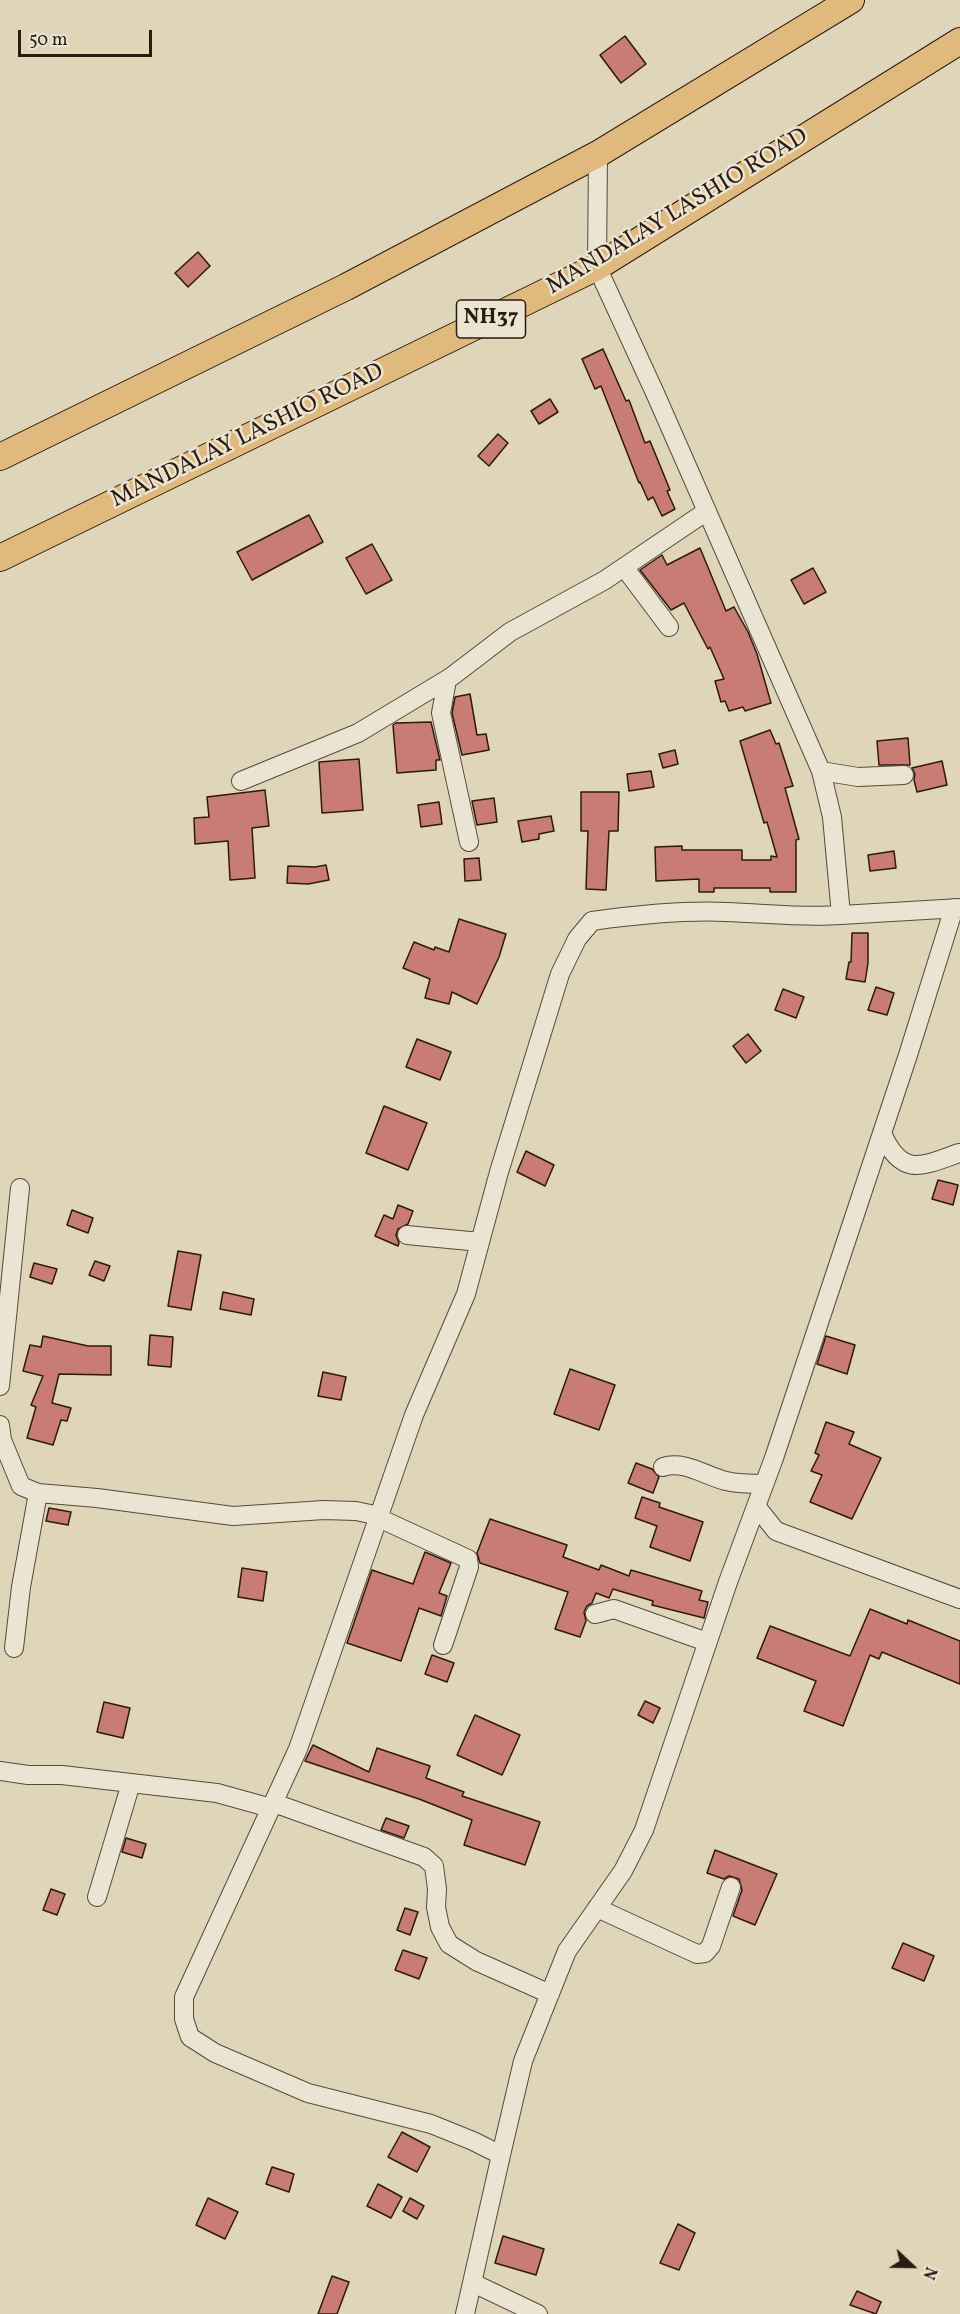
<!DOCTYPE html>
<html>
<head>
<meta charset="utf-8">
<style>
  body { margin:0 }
  #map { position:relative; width:960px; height:2314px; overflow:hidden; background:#dfd5b9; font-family:Vollkorn,serif }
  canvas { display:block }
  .north { position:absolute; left:882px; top:2236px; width:60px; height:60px; -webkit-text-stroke:4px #eae4d2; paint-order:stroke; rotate:112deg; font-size:16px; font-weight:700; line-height:24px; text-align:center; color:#2c1a10 }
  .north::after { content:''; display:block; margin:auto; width:21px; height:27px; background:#2c1a10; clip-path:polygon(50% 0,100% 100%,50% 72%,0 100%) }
  .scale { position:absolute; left:18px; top:30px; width:134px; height:27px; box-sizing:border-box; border:3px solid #2c1a10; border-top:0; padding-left:8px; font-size:18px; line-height:21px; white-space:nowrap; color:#2c1a10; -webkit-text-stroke:4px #eae4d2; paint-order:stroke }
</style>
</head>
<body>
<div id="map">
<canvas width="960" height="2314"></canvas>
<div class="north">N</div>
<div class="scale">50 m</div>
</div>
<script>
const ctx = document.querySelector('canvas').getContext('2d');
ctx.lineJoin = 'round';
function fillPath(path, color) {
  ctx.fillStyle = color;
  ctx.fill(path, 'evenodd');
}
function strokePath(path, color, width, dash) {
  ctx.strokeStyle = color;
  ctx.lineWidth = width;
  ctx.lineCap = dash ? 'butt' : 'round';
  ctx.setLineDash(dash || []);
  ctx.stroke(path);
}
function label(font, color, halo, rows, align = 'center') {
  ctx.font = font + ' Vollkorn,serif';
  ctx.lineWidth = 5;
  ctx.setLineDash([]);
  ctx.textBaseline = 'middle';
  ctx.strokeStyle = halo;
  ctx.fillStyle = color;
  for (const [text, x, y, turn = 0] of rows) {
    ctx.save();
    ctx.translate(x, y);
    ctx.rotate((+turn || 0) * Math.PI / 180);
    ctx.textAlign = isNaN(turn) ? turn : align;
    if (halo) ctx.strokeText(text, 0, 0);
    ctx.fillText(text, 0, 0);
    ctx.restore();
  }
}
const building = new Path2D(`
  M625,36L646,64L621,83L600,55Z
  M198,252L210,266L188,287L175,273Z
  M603,349L626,401L629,400L645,443L650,441L670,490L667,491L675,509L662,516L653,497L648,500L640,482L639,483L601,386L595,389L582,359Z
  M550,399L558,412L539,424L531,411Z
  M498,434L508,443L489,466L478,456Z
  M309,515L323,542L252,580L237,552Z
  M372,544L392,580L366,594L346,558Z
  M700,548L726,611L734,607L748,632L757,654L771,703L745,711L743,707L729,711L725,701L721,702L715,681L724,679L710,647L708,649L684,603L671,610L640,570L662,555L667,565Z
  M813,568L826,592L804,604L791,580Z
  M470,694L477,735L486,734L489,750L462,755L452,713L455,697Z
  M431,722L440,760H436V770L397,773L393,725L396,723Z
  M770,730L776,744L779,743L793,786L785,788L799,839L796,840V892H770V888H714V892H699V879L656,881L655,847L682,846V850H742V860H771V856L777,857L767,822L764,823L740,741Z
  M908,738L910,765H879L877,741Z
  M675,750L678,764L663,768L659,754Z
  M359,759L363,810L322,813L319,762Z
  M942,761L947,785L917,792L914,780L915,774L912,768Z
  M651,771L654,787L629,791L627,774Z
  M265,790L269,826L252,828L255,878L230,880L228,841L195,844L194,818L209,817L207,797Z
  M581,792H619L618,831H609L606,890L586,889L588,831H581Z
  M494,798L497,822L477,825L472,801Z
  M439,802L442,824L421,827L418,805Z
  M551,816L554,831L539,834V839L522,842L518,821Z
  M894,851L896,868L870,871L868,855Z
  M479,858L481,880L465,881L464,859Z
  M326,865L329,880L308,884L287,883L288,866L315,867Z
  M459,919L506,934L499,957L477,1004L452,992L449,1004L425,998L430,979L403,968L414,942L434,950L435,947L449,952Z
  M852,933H868V963L865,982L846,979L849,962H851Z
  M876,987L894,993L887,1015L868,1010Z
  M783,989L804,997L796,1018L775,1010Z
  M748,1034L761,1051L746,1063L733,1046Z
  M417,1039L451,1052L440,1080L406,1067Z
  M384,1106L427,1123L408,1170L366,1153Z
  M526,1151L554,1165L545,1186L517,1172Z
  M938,1180L958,1185L953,1205L932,1199Z
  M398,1205L413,1211L408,1224L398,1229L396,1235L399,1243L398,1246L375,1236L384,1215L393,1219Z
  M72,1210L93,1218L88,1233L67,1225Z
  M178,1251L201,1255L191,1310L168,1306Z
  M95,1261L110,1266L104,1281L89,1275Z
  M34,1263L57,1269L52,1284L30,1277Z
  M223,1292L254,1299L251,1315L220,1309Z
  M150,1335L173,1337L171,1367L148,1365Z
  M43,1336L88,1346H111V1375L59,1374L52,1403L71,1408L67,1421L61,1420L53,1445L27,1438L36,1407L31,1405L43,1376L23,1371L30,1345L41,1347Z
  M826,1336L855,1345L847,1374L817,1364Z
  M570,1369L615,1385L599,1430L554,1414Z
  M323,1372L346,1377L341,1400L318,1396Z
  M826,1422L854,1432L849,1444L881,1458L852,1519L810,1502L822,1475L811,1471L819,1455L815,1453Z
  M636,1463L652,1469L659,1477L653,1493L628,1483Z
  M642,1497L660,1503L659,1507L703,1522L690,1561L650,1547L657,1526L635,1518Z
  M49,1508L71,1512L68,1525L46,1521Z
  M490,1519L567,1545L563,1557L599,1570L601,1565L629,1576L631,1570L702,1591L699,1600L708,1602L704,1618L652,1605L653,1601L613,1589L609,1598L596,1593L592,1603L587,1606L584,1612L586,1621L580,1637L555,1629L568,1592L480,1563L477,1553Z
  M425,1552L451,1563L439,1593L447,1596L441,1616L419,1608L401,1661L347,1643L372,1570L413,1584Z
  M242,1568L267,1572L263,1601L238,1597Z
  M870,1609L907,1624L908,1620L960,1641V1684L882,1652L879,1659L870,1655L843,1726L804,1711L816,1681L757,1658L770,1626L850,1656Z
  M432,1655L454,1663L447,1682L425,1674Z
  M645,1701L660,1708L653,1723L638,1715Z
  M104,1702L130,1708L123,1738L97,1732Z
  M475,1715L520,1735L502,1775L457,1755Z
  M313,1745L369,1772L377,1748L430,1766L426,1778L464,1792L462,1796L540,1822L525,1865L464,1845L472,1820L419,1799L305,1761Z
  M386,1818L409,1826L404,1838L381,1830Z
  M126,1838L146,1844L142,1858L122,1852Z
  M715,1850L777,1874L755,1925L733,1916L742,1890L739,1879L729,1876L724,1879L707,1873Z
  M51,1889L65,1894L57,1915L43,1910Z
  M405,1908L418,1912L410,1935L397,1930Z
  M903,1943L934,1956L924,1981L892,1968Z
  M403,1950L427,1958L419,1979L395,1970Z
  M402,2132L430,2147L417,2172L388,2157Z
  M272,2167L294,2174L289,2192L266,2184Z
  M378,2184L402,2197L391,2218L367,2206Z
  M208,2198L238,2212L225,2239L196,2225Z
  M410,2198L424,2206L417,2219L403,2211Z
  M678,2224L695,2233L679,2270L660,2263Z
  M503,2236L544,2249L536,2275L495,2263Z
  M332,2276L349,2282L337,2314H318Z
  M857,2291L881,2302L876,2314L850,2305Z`);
fillPath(building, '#c87c74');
strokePath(building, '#2c1a10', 1.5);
const minor = new Path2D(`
  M624,567L669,627
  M447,680L441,713L469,842
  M821,771L858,777L904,775
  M241,781L358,733L451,677L510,632L605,580L707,511
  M841,915L960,908
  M882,1133C901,1177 921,1167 959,1153
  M407,1235L480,1242
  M0,1386L20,1188
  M0,1425L2,1440L21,1486L38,1493
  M663,1467C685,1460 705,1476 726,1481C739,1484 752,1484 764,1484
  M756,1506L776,1531L960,1599
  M595,1614L614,1609L707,1642
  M14,1648L21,1587L38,1493L97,1498L233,1516L324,1510L356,1511L370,1514L468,1559L469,1567L443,1645
  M0,1771L28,1775H62L217,1793L271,1808
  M274,1803L424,1857L434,1866L437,1889L436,1907L440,1927L449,1944L476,1961L550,1994
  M97,1897L131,1783
  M597,1908L697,1954L705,1953L711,1946L731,1887
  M501,2155L523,2061L567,1951L623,1871L644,1830L728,1582L774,1458L908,1055L954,908
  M473,2283L538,2314
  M465,2314L501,2155L473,2141L431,2124L308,2093L215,2053L190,2037L184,2019V1997L298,1749L414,1415L466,1294L499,1172L560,974L577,939L592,921C636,915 681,910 726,912C764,913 802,918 841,915L832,817L821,771L655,393L597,267L598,154`);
const highway = new Path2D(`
  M0,457L346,287L598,154L851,0
  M0,558L597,267L960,41`);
strokePath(minor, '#59493a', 20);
strokePath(highway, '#2c1a10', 28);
strokePath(minor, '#eae4d2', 18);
strokePath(highway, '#e0ba7c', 26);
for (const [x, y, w] of [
  [491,319,69]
]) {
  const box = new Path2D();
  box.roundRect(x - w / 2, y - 19, w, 38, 4.5);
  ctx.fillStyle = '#eae4d2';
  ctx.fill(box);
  strokePath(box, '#2c1a10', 1.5);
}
label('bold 22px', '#2c1a10', null, [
  ["NH37",491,319]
]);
label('24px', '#2c1a10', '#eae4d2', [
  ["MANDALAY LASHIO ROAD",678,213,-31],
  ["MANDALAY LASHIO ROAD",248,437,-26]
]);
</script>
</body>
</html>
